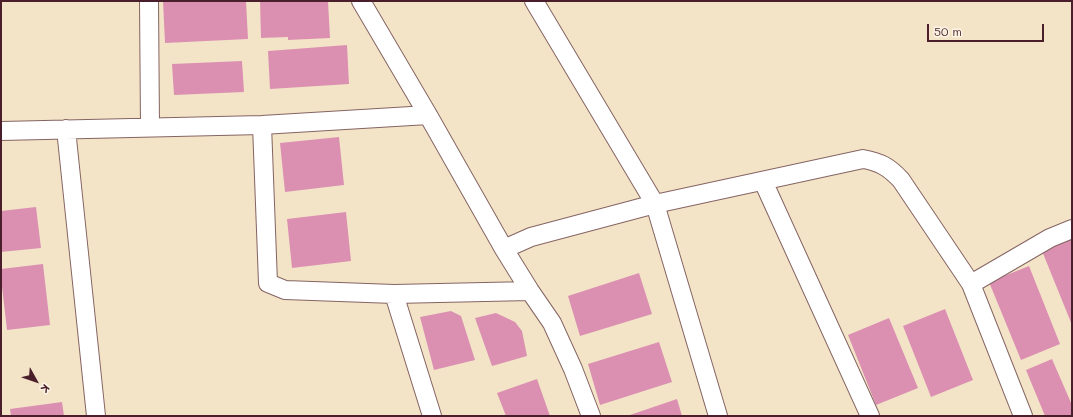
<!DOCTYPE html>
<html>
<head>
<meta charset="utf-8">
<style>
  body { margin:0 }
  #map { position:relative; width:1073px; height:417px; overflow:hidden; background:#f3e4c8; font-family:Mali,sans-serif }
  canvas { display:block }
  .frame { position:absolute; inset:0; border:2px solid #4a1f2b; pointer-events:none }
  .north { position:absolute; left:16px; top:361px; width:40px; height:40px; -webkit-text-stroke:3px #fcf5e5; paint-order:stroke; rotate:130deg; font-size:11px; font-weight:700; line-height:16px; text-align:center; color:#4a1f2b }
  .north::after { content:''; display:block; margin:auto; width:14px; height:18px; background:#4a1f2b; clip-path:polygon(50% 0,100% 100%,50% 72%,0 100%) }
  .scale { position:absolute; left:927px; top:24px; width:117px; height:18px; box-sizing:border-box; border:2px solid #4a1f2b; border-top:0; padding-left:5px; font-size:12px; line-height:14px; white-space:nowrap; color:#4a1f2b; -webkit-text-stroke:3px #fcf5e5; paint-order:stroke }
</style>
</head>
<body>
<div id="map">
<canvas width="1073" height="417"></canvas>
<div class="frame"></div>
<div class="north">K</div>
<div class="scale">50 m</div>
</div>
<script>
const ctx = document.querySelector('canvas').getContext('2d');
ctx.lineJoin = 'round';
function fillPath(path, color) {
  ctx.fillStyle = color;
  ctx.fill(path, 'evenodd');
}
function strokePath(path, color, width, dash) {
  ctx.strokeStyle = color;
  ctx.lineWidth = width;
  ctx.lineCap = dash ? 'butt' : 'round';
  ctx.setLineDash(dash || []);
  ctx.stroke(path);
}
fillPath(new Path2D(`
  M163,1H246L248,39L165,43Z
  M260,1H328L330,38L288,40V37L261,38Z
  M347,45L349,84L270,89L268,51Z
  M242,61L244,92L174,95L172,64Z
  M339,137L344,185L285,192L280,143Z
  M36,207L41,248L1,252V211Z
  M346,212L351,261L292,268L287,219Z
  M1072,233V325L1040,246Z
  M43,264L50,325L7,330L1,278V269Z
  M1029,266L1060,344L1021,360L989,282Z
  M639,273L652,314L580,336L568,296Z
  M945,309L973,380L931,397L903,326Z
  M451,311L461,316L475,360L434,370L420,317Z
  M496,313L515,322L522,331L527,356L492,366L475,318Z
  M889,318L918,388L876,405L848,335Z
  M659,342L672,382L600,405L588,364Z
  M1052,359L1072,405V416H1045L1026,370Z
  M537,379L550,416H506L497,393Z
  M677,399L682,416H627Z
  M62,402L64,416H11L10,409Z`), '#db90b2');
const minor = new Path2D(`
  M149,1L150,127
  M361,1L428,115L504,249L530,291L552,323L573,369L591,416
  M534,1L655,204L718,416
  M262,125L268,283L285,290L394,294L530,291
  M66,129L96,416
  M1,131L262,125L428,115
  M763,181L870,416
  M504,249L531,237L655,204L863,159C880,162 889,167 901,180L971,284L1023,416
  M971,284L1050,238L1072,229
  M394,294L432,416`);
strokePath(minor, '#856462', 20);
strokePath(minor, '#fff', 18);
</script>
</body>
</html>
